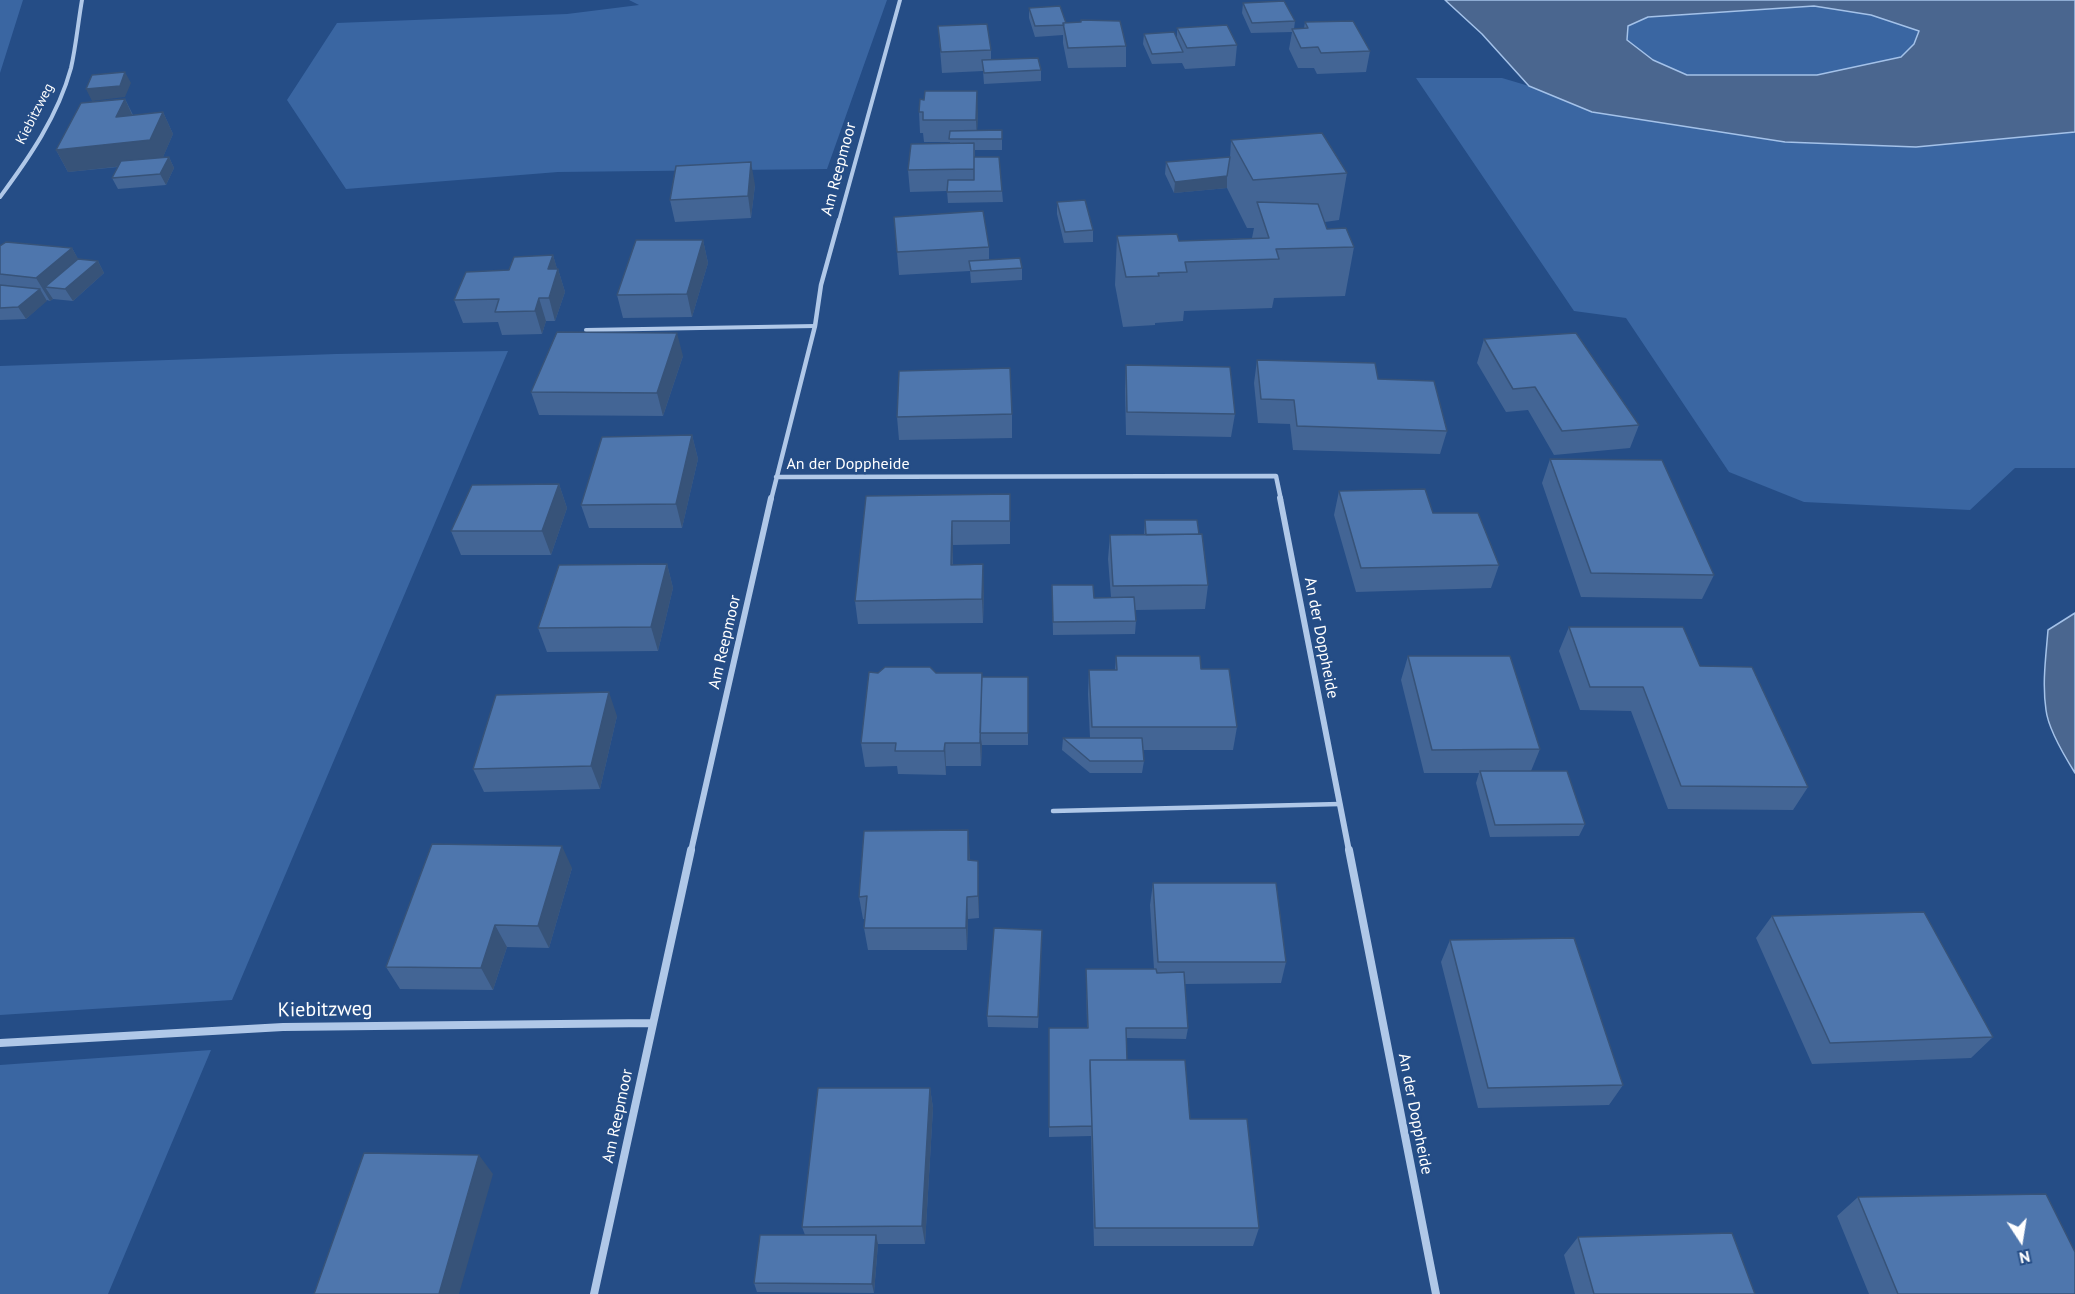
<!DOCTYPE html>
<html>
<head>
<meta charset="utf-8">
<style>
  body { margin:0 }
  #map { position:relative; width:2075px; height:1294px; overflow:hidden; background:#254d86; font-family:"PT Sans",sans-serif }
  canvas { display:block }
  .north { position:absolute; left:1991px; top:1210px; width:60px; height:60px; -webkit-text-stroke:4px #254d86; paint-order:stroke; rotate:168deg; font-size:16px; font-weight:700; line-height:24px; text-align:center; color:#fff }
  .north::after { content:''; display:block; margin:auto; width:21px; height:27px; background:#fff; clip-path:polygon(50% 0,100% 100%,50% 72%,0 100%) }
</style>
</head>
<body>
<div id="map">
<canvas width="2075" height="1294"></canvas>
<div class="north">N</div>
</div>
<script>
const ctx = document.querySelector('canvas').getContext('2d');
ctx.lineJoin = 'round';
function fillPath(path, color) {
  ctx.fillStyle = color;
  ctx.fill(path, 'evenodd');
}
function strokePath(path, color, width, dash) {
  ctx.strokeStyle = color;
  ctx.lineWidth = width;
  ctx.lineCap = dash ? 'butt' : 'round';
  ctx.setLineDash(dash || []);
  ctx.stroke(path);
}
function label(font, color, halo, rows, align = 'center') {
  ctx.font = font + ' "PT Sans",sans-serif';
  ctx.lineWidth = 4.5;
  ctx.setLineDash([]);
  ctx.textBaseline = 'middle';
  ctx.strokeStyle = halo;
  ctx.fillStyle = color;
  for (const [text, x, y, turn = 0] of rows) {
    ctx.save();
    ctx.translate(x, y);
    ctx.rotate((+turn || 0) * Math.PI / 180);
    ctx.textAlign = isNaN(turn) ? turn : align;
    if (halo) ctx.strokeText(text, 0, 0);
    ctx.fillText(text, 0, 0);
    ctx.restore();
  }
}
fillPath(new Path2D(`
  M0,0H23L0,73Z
  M629,0H887L827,169L558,172L346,189L287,100L337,23L567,14L639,5Z
  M1814,6L1871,15L1919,30L1914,44L1901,57L1818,75H1687L1653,60L1627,41L1628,26L1648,17Z
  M1416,78H1502L1529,86L1592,112L1785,142L1916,147L2075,132V468H2015L1970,510L1804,502L1729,472L1626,318L1574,311Z
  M508,351L232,1000L0,1015V366L336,354Z
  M211,1050L108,1294H0V1065Z`), '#3a66a2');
const water = new Path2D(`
  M1445,0H2075V132L1916,147L1785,142L1592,112L1529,86L1482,34ZM1814,6L1871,15L1919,31L1914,44L1901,57L1817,75H1687L1653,60L1627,40L1628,26L1648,17Z
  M2075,613V773C2065,757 2048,728 2046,710C2042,683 2046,656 2048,630Z`);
fillPath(water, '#4a668f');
strokePath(water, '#a4c2e9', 1.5);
strokePath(new Path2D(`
  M586,330L815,326`), '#b0c8e8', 4);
strokePath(new Path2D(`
  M1053,811L1340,804`), '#b0c8e8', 4.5);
strokePath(new Path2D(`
  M0,197C29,158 58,116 71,68C76,46 78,23 82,0
  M839,221L900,0`), '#b0c8e8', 4);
strokePath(new Path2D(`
  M776,477L1276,476L1281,500
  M771,500L815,326L821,285L839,220`), '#b0c8e8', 4.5);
strokePath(new Path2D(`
  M1280,498L1349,851
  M691,851L771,498`), '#b0c8e8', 6);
strokePath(new Path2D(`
  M1349,850L1436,1294
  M0,1043L283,1027L652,1023
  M594,1294L691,850`), '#b0c8e8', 8);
fillPath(new Path2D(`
  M1243,3L1295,21L1294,29L1304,28L1305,22L1370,51L1366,72L1317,74L1314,68H1298L1289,49L1292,32L1251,33L1242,13Z
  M1029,8L1126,46V67L1068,68L1063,43V35L1035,37L1029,18Z
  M938,26L991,50V60L1041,70V81L984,84L983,71L942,73Z
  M1177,28L1237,45L1235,66L1185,69L1182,63L1152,64L1143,44L1144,34L1177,38Z
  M125,99L133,115L163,112L173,134L163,157H169L174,168L166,185L118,189L112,178L118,167L68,172L56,150Z
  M919,112H978L977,130H1002V150H975V157L1002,191L1003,202L948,203L947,191L910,192L908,170L950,143V142H924L923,133H920Z
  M1231,140L1347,173L1339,220L1325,222L1327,229L1354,247L1345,296L1274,298L1272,308L1184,311L1183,321L1155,323V325L1123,327L1115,285L1117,236L1179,241L1252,238L1254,228H1247L1227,188L1174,193L1165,174L1166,162L1230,157Z
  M755,185L751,218L675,222L670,200Z
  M1057,202L1093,230V242L1064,243L1057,214Z
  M894,217L989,247V260L1022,268V280L971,283L970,271L899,275Z
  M703,240L708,263L692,317L623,318L617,295Z
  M0,246L72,248L78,259L98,261L104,273L73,301L53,299L50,301L47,300L26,319L0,320Z
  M553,255L557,269H558L565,292L555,321H546L542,334L502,335L498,322L463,323L454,300L509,270Z
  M1484,339L1639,425L1630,448L1554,455L1528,410L1506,412L1477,363Z
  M683,356L663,416L539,415L531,392Z
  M1257,360L1378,379L1447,431L1440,454L1293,450L1290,424L1258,423L1254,383Z
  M1126,365L1235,414L1231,437L1126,435L1125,389Z
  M1012,414V438L899,440L897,417Z
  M692,435L698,459L682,528H589L581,505Z
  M1550,459L1714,575L1702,599L1581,597L1542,483Z
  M559,484L567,508L551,555H461L451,531Z
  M1339,491L1433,513L1499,565L1491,588L1356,592L1334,515Z
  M1010,494V544L953,545V565L984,588L983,623L858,624L855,601L866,496Z
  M1145,520L1199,534L1208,585L1205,609L1135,610L1136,621L1135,634L1053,635L1052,585L1094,598L1111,597L1108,559L1110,535H1144Z
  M667,564L673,588L658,651L547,652L538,628Z
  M1569,627L1700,666L1808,787L1793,810L1668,809L1631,711L1580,710L1559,651Z
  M1116,656L1201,669L1237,727L1233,750H1143L1144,761L1142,773H1090L1062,750L1063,738H1090L1088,694L1089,670H1115Z
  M1408,656L1540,749L1531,771L1585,824L1579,836L1490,837L1476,783L1479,773H1424L1401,680Z
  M936,673L982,677H1028V745H982L981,766H946V775L898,774L897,766L865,767L861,743Z
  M617,716L600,789L484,792L473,769Z
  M970,853V860L978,861L979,883V918L968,919L967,950H868L864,928L865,919H863L859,897Z
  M572,868L549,948L507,947L493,990L400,989L386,967Z
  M1153,883L1286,962L1281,983L1185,984L1188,1028L1186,1039L1126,1038L1127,1060L1190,1119L1259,1228L1253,1246H1094L1091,1136L1049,1137V1028H1087L1086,969H1154L1150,905Z
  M1772,916L1993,1037L1971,1058L1812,1064L1756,938Z
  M1042,930L1038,1028L988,1027L987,1016Z
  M1450,940L1623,1085L1609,1105L1478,1108L1441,962Z
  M930,1088L933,1108L925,1244H878L874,1293L757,1292L754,1283L805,1235L802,1227Z
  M1858,1197L2075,1294H1869L1837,1216Z
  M1578,1237L1755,1294H1575L1564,1255Z`), '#436595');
fillPath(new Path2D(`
  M125,72L131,83L125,97L92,101L86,89Z
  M977,91L978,112L977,142L976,120Z
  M125,99L135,121L116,117Z
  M163,112L173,134L161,162L68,172L56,150Z
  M169,157L174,168L166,185L160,174Z
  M751,162L755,185L751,218L748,196Z
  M1227,176V188L1174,193L1175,182Z
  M703,240L708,263L692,317L687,294Z
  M72,248L85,271L45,287L53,299L50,301L36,278Z
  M553,255L558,272V269L565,292L555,321L549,298L548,269Z
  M98,261L104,273L73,301L65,289Z
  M40,289L47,301L26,319L18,307Z
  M539,298L546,321L542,334L535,311Z
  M677,333L683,356L663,416L657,393Z
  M692,435L698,459L682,528L676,504Z
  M559,484L567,508L551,555L542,531Z
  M952,521L953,545L952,588L951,565Z
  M667,564L673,588L658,651L651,627Z
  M983,564L984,588L983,623L982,599Z
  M982,673L983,696L980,733L982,745L981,766L980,743Z
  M609,692L617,716L600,789L591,766Z
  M945,743L946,766V775L944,751Z
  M968,830L970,853L969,883L968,860Z
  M562,846L572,868L549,948L538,926Z
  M978,861L979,883V918L978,896Z
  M967,897L968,919L967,950L966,928Z
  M495,925L507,947L493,990L481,968Z
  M930,1088L933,1108L925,1244L922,1226Z
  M479,1155L493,1174L459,1294H439Z
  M876,1235L878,1244L874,1293L872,1284Z`), '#375379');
const building = new Path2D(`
  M1284,1L1295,21L1252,23L1243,3Z
  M1060,6L1066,23H1063L1064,25L1035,26L1029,8Z
  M1081,20L1120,21L1126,46L1068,48L1063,23L1081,22Z
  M1353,21L1370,51L1321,53L1318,47L1301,48L1292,29L1308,28L1305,22Z
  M987,24L991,50L941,52L938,26Z
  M1227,25L1237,45L1187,48L1177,28Z
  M1174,32L1183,52L1152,54L1144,34Z
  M1038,58L1041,70L984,73L982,60Z
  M125,72L120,86L86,89L92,75Z
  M925,91H977L976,120H923V112H919L920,99L924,100Z
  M125,99L116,117L163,112L150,140L56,150L81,103Z
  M1002,130V139H949L950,131Z
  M1322,133L1347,173L1253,180L1231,140Z
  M974,143V169L908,170L911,144Z
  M169,157L160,174L112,178L121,161Z
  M974,157H999L1002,191L947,192L948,180H974Z
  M1230,157L1227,176L1175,182L1166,162Z
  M751,162L748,196L670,200L676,166Z
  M1085,200L1093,230L1065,232L1057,202Z
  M1257,202L1318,204L1327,229L1346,228L1354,247L1276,249L1279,259L1185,262L1187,272L1158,273L1159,276L1126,277L1117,236L1177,234L1179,241L1269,238Z
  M983,211L989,247L897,252L894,217Z
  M636,240H703L687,294L617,295Z
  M6,242L72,248L36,278L0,274V246Z
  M553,255L548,269H558L549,298H539L535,311L495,312L499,299L454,300L466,272L509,270L514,257Z
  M1020,258L1022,268L971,271L969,261Z
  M78,259L98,261L65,289L45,287Z
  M0,285L40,289L18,307L0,308Z
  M557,332L677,333L657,393L531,392Z
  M1576,333L1639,425L1562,431L1535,387L1513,389L1484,339Z
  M1257,360L1375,363L1378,379L1434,381L1447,431L1297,426L1294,400L1261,399Z
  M1126,365L1230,367L1235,414L1127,412Z
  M1010,368L1012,414L897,417L899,371Z
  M692,435L676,504L581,505L602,437Z
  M1550,459L1662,460L1714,575L1591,573Z
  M559,484L542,531H451L472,485Z
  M1425,489L1433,513H1478L1499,565L1361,568L1339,491Z
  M1010,494V521H952L951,565L983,564L982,599L855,601L866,496Z
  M1145,520H1197L1199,534L1146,535Z
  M1202,534L1208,585L1113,586L1110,535Z
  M667,564L651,627L538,628L559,565Z
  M1052,585H1093L1094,598L1134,597L1136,621L1053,622Z
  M1569,627H1683L1700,666L1752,667L1808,787L1681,786L1643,687H1590Z
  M1116,656H1200L1201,669H1229L1237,727H1092L1089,670H1117Z
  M1408,656H1510L1540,749L1432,750Z
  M885,667H930L936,673H982L980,743H945L944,751H895L896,743H861L869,672L878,673Z
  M982,677H1028V733H980Z
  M609,692L591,766L473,769L496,695Z
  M1063,738H1142L1144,761H1090Z
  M1480,771H1567L1585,824L1495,825Z
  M968,830V860L978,861V896L967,897L966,928H864L867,896L859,897L864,831Z
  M432,844L562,846L538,926L495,925L481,968L386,967Z
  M1153,883H1276L1286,962H1158Z
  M1924,912L1993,1037L1830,1043L1772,916Z
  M994,928L1042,930L1038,1017L987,1016Z
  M1574,938L1623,1085L1488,1088L1450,940Z
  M1086,969H1156L1157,973L1184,972L1188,1028H1126L1127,1060H1090V1070L1092,1126L1049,1127V1028H1088Z
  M1090,1060H1185L1190,1119H1247L1259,1228H1095Z
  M818,1088H930L922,1226L802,1227Z
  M364,1153L479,1155L439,1294H314Z
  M2046,1194L2075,1252V1294H1898L1858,1197Z
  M1732,1233L1755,1294H1594L1578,1237Z
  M760,1235H876L872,1284L754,1283Z`);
fillPath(building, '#4e76ad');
strokePath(building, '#375379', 1.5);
label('14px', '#fff', '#254d86', [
  ["Kiebitzweg",35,114,-63]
]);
label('16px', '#fff', '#254d86', [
  ["Am Reepmoor",839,169,-75],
  ["An der Doppheide",848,464],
  ["An der Doppheide",1321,638,79],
  ["Am Reepmoor",725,642,-77],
  ["An der Doppheide",1415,1114,79],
  ["Am Reepmoor",618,1116,-78]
]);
label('20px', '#fff', '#254d86', [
  ["Kiebitzweg",325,1010,-1]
]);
</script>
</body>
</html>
